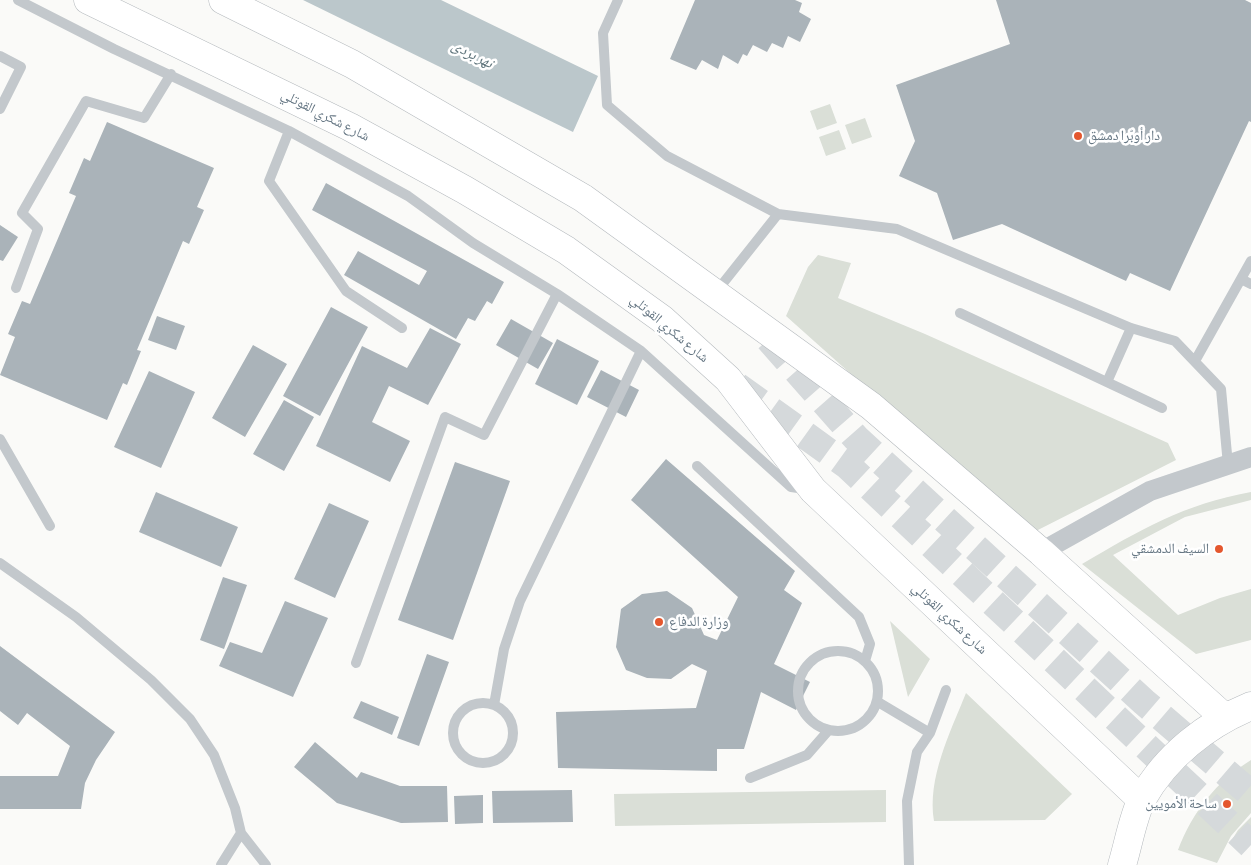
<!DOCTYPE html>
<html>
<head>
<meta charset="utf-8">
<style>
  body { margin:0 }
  canvas { display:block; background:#fafaf8 }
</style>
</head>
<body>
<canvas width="1251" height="865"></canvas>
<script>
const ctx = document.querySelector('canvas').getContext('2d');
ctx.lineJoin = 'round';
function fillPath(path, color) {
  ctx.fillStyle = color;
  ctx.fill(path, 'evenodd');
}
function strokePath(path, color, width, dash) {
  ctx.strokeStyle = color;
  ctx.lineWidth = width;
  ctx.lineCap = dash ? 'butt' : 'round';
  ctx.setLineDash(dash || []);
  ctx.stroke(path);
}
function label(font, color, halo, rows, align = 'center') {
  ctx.font = font + ' "Sofia Sans Condensed","Noto Naskh Arabic",sans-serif';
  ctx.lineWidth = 5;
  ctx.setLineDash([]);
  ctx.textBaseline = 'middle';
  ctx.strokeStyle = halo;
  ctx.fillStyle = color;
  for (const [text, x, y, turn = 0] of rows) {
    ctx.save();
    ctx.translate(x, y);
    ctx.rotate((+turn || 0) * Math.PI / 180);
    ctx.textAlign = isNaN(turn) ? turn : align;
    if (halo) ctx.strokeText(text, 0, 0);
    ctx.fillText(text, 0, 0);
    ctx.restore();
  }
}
fillPath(new Path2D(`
  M830,104L837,123L817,130L810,111Z
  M865,118L872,137L852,144L845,125Z
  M839,130L846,149L826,156L819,137Z
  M818,255L851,263L838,298L925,334L1168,443L1176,460L1030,534L786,316L808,267Z
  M1251,492V500L1185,517L1113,555L1178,615L1220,598L1251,589V640L1196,654L1082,564C1140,530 1184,504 1251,492Z
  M890,621L930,659L908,697Z
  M966,693L1072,794L1045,820L934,821C927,778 950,733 966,693Z
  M1251,760V813L1231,836L1217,863L1178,850C1193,811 1216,782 1251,760Z
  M886,790V822L615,826L614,794Z
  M1251,817V838L1243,851L1230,843L1238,830Z`), '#dadfd7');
fillPath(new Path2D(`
  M303,0H441L598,76L573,132Z`), '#bbc7cb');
fillPath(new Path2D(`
  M695,0H795L802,3L799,12L811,19L800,42L788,36L783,48L772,43L767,52L753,45L747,56L743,54L738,64L723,55L718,69L702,60L696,70L670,59Z
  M996,0H1245L1251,3V122L1249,121L1170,291L1130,273L1126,281L1002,224L953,240L937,193L899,176L915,141L896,85L1010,44Z
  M107,122L214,168L197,207L204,210L189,244L183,241L137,350L141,351L127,385L123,383L107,420L0,375L15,337L8,334L22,301L30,304L76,196L69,193L84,158L90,161Z
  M326,183L504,282L492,304L487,301L475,321L468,318L456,339L344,275L358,251L419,285L427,271L312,210Z
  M0,225L18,237L3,261L0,260Z
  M331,307L368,327L320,416L283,396Z
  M157,316L185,326L176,350L148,340Z
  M511,319L553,343L538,369L496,345Z
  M430,328L461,344L428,405L389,386L372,422L410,441L390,482L316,446L362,346L407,368Z
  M557,339L599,361L577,405L535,384Z
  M253,345L287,364L245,437L212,418Z
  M601,370L639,390L626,417L587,397Z
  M149,371L195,392L161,468L114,447Z
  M284,400L314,417L284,471L253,454Z
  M666,459L795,571L784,590L802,603L774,664L810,682L796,710L761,692L744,749H717V771L558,768L556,712L696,708L707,671L692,664L671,679L647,678L626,670L616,647L621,609L642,594L667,591L692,608L704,635L717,640L738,597L631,500Z
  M455,462L510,481L453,640L398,620Z
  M156,492L238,527L221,567L139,532Z
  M329,503L369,521L335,598L294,579Z
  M223,577L247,585L224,649L200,640Z
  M285,601L328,618L293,697L219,666L230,642L262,653Z
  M0,646L115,732L96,760L85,783L81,809H0V776H58L70,746L27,713L18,725L0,711Z
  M427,654L449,662L419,746L397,738Z
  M361,701L399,717L392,735L353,718Z
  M315,742L357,778L361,772L400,786H447L448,822L401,823L337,803L294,767Z
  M572,790L573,822L493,823L492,791Z
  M483,795V823L455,824L454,796Z`), '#aab3b9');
strokePath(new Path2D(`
  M769,339L856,438L1144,702L1251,794
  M737,386L848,466L1251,845`), '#d5d9db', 28, [28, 14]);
const highway = new Path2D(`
  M88,0L350,127L465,190L566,250L662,319L728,379L813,490L1142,800
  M223,0L352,64L583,198L871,406L1041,552L1224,717
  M1122,865C1128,846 1133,816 1142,799C1166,756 1207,724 1251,706`);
strokePath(highway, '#b4b9bd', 29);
strokePath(new Path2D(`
  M18,0L114,49L289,131L408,196L473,243L557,294L641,351L520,601L504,649L494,705
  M618,0L603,33L607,105L667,156L778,214L897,229L1131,328L1175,341L1221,389L1228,465
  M0,56L21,67L0,109
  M289,131L269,181L346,291L402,328
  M1241,279L1251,284
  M16,288L38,229L22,213L86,101L144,118L171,74
  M716,292L778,214
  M960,313L1162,408
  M641,351L791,487L805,489
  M1195,361L1251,261
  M1107,382L1131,328
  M0,439L50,526
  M697,466L859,617L870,644L865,661
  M0,563L76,617L151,680L190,719L214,755L235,808L241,833L266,865
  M798 691a40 40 0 1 1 80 0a40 40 0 1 1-80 0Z
  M356,663L445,417L484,435L557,294
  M878,702L930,733
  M453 733a30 30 0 1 1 60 0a30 30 0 1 1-60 0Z
  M750,778L807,755L828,731
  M221,865L241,833
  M909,865L907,801L917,752L930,733L946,690`), '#c3c8cc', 10);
strokePath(new Path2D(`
  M1041,552L1150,491L1251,457`), '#c3c8cc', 20);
strokePath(highway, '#fff', 28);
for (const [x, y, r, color] of [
  [1078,136,5,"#e4572e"],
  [1219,549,5,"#e4572e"],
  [659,622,5,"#e4572e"],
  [1227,804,5,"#e4572e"]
]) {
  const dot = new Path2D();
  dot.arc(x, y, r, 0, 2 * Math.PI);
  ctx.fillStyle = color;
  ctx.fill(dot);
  strokePath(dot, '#fff', 2);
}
label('14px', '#657683', '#fff', [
  ["شارع شكري القوتلي",325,116,27],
  ["شارع شكري القوتلي",669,329,40],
  ["شارع شكري القوتلي",949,619,43]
]);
label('14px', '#657683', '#fff', [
  ["دار أوبّرا دمشق",1088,136],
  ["السيف الدمشقي",1209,549,"right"],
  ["وزارة الدفاع",669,622],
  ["ساحة الأمويين",1217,804,"right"]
], 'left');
label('italic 15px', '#60757c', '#fff', [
  ["نهر بردى",472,55,27]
]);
</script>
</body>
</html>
